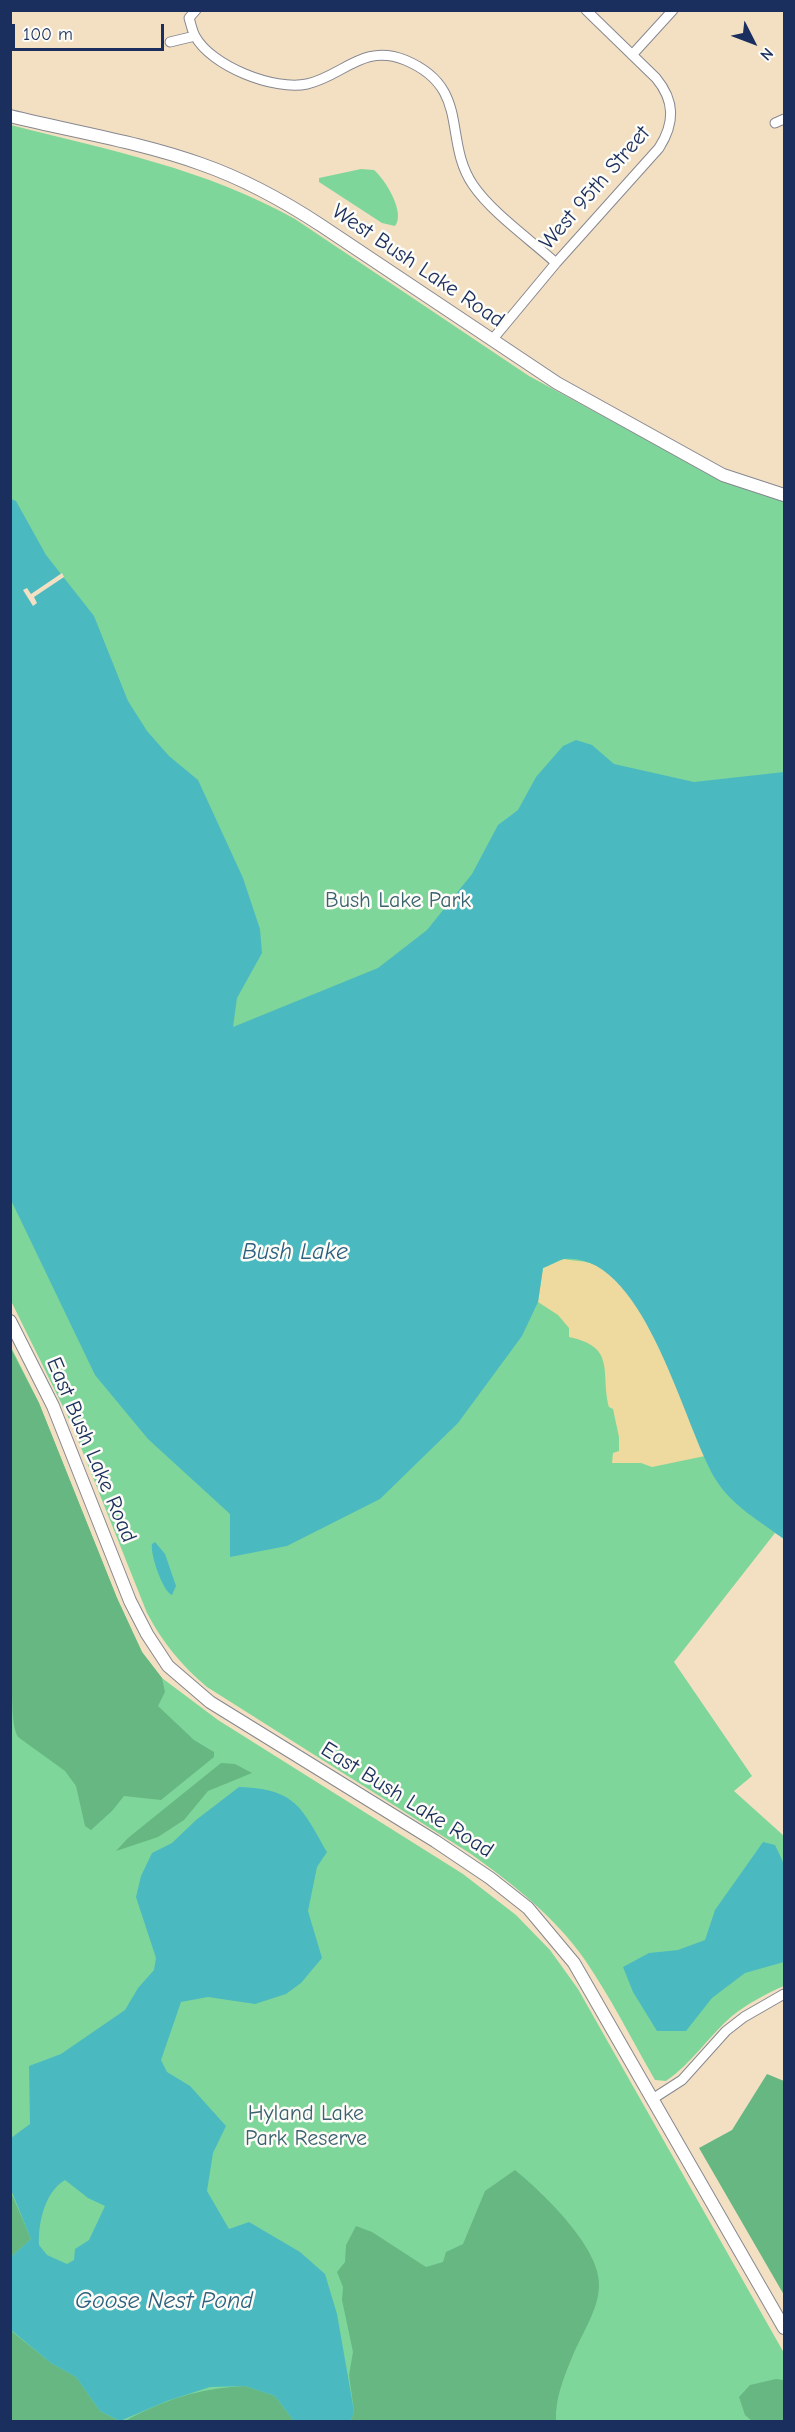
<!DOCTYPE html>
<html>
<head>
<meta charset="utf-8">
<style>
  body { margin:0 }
  #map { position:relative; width:795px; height:2432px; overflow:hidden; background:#f3e0c3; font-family:"Comic Neue",sans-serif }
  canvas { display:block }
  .frame { position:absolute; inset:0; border:12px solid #1b2f5e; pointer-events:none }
  .north { position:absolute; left:723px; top:12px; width:60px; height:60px; -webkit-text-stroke:4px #fdfcf7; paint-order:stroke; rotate:132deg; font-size:16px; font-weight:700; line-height:24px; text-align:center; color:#1b2f5e }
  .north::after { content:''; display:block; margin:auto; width:21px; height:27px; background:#1b2f5e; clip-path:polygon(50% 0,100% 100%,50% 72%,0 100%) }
  .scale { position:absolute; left:12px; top:24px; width:152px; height:27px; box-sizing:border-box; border:3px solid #1b2f5e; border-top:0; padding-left:8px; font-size:18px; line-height:21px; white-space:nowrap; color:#1b2f5e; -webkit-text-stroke:4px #fdfcf7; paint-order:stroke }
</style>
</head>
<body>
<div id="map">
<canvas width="795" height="2432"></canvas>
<div class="frame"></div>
<div class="north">N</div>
<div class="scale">100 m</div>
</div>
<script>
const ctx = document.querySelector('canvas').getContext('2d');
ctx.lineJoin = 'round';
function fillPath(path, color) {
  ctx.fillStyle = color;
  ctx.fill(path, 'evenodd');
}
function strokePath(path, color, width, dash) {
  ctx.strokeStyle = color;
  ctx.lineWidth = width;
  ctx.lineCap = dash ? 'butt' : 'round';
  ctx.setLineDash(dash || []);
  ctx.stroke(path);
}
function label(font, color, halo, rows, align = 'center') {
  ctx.font = font + ' "Comic Neue",sans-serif';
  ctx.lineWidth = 5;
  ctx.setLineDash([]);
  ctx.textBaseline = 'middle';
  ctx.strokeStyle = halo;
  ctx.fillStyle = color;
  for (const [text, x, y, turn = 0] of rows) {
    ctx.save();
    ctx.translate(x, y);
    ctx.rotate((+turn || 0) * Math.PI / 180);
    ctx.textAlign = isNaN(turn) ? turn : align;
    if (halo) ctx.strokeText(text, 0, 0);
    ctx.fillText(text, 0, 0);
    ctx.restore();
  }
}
fillPath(new Path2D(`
  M11,125C109,150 206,169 295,219L529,376L719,479L784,501V1539L775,1533L674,1662L752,1776L734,1791L784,1836V1986C767,1993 747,2004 732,2016C708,2037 692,2063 666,2081L655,2080C632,2040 611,1998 585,1960C555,1917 513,1884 471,1854L207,1687C181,1665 163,1643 147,1613L72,1425L11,1301Z
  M361,169L374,170C385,179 406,213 395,226L382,223L319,182V178Z
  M11,1347L39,1403L117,1598L142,1652L162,1678L218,1720L463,1874L516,1915L550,1950L578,1989L784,2353V2421H11Z`), '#7fd69b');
fillPath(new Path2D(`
  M10,1347L39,1403L117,1598L142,1652L162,1678L165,1692L158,1706L194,1740L214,1752V1757L161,1800L124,1796L112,1811L91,1830L85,1826L76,1786L65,1771L18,1737C10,1723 14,1692 10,1674Z
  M221,1763L235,1764L252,1773L208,1791L184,1820L158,1837L116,1851L128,1838Z
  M767,2074L784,2081V2295L699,2148L732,2130Z
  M515,2170C543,2193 602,2249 599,2287C598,2310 582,2334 573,2355C564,2377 555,2398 556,2421H351L354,2411L349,2375L353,2352L342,2300L343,2287L337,2272L345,2262L346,2245L356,2226L372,2232L426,2267L443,2262L446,2252L463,2244L485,2191Z
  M10,2190L31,2239L11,2257H10Z
  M10,2330L51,2363L76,2377L100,2411L120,2421H11Z
  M776,2379L784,2380V2421H752L745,2415L739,2397L750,2385Z
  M245,2386L275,2396L294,2421L123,2422C163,2400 200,2388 245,2386Z`), '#67b783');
fillPath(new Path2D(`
  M564,1259C574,1261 587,1261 596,1265C642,1283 686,1411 705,1456L652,1467L641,1463H612L613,1453L619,1451V1437L613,1409L609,1407C600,1372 617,1347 569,1337V1328L558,1315L538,1302L543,1268Z`), '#eeda9e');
fillPath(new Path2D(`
  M11,499L16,501L46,555L94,616L128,701L147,731L169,756L198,780L243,878L260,929L262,953L237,998L233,1027L378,968L427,930L472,874L498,825L518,810L536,777L563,746L576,740L592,745L614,764L694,782L784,772V1539C761,1522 732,1506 716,1480C683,1426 645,1251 564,1259C558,1260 549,1266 543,1268L538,1302L522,1336L458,1423L380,1499L287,1546L230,1557V1514L148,1439L95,1375L11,1200Z
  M155,1542L165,1554L176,1586L172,1595C163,1592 150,1554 152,1544Z
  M239,1787C295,1789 301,1806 327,1852L317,1867L308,1911L322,1958L301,1983L286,1994L255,2004L208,1997L181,2002L161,2060L167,2072L190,2086L226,2126L213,2153L207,2191L229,2229L249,2222L300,2252L325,2274L337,2314L354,2411L351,2421H294L275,2396L245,2386L210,2387L167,2401L120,2421L100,2411L76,2377L51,2363L11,2330V2257L31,2239L11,2190V2138L30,2124L29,2066L61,2054L125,2010L138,1988L154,1970L156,1958L136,1897L141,1876L152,1853L172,1843L196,1820ZM65,2180L88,2198L105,2206L89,2240L75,2249L74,2260L67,2264L47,2255L39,2245C38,2222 45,2192 65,2180Z
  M763,1842L775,1845L784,1864V1962L745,1973L712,1998L686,2031H657L633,1992L623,1967L649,1953L678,1950L705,1940L715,1910Z`), '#4bbac0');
fillPath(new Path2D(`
  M62,573L64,577L34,597L37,603L33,606L23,590L27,588L31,594Z`), '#f3e0c3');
const minor = new Path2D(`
  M196,10L189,18C191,24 192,31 195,36C211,66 274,91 307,84C343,76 363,43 405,60C472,88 442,139 473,185C492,213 531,240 556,263
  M170,42L195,36
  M632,55L673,10
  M775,123L784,119
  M492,340L556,263L659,148C675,123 675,101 656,78L586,10
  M654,2098L682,2080L726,2031L744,2017L784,1994`);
const tertiary = new Path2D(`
  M10,116C74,132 140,142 201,164C244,179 284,201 322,226L557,383L723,475L784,495
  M10,1321L53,1406L130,1601L147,1634L168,1666L210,1702L435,1841L490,1878L528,1908L574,1963L784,2328`);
strokePath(minor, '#878890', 11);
strokePath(tertiary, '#878890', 14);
strokePath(minor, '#fff', 9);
strokePath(tertiary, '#fff', 12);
label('22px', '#1b2f5e', '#fdfcf7', [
  ["West 95th Street",595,188,-49],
  ["West Bush Lake Road",418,266,34],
  ["East Bush Lake Road",91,1450,67],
  ["East Bush Lake Road",407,1800,32]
]);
label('22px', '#396170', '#fdfcf7', [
  ["Bush Lake Park",398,901],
  ["Hyland Lake",306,2114],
  ["Park Reserve",306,2139]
]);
label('italic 24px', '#2c6080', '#fdfcf7', [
  ["Bush Lake",295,1252],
  ["Goose Nest Pond",164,2301]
]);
</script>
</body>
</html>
